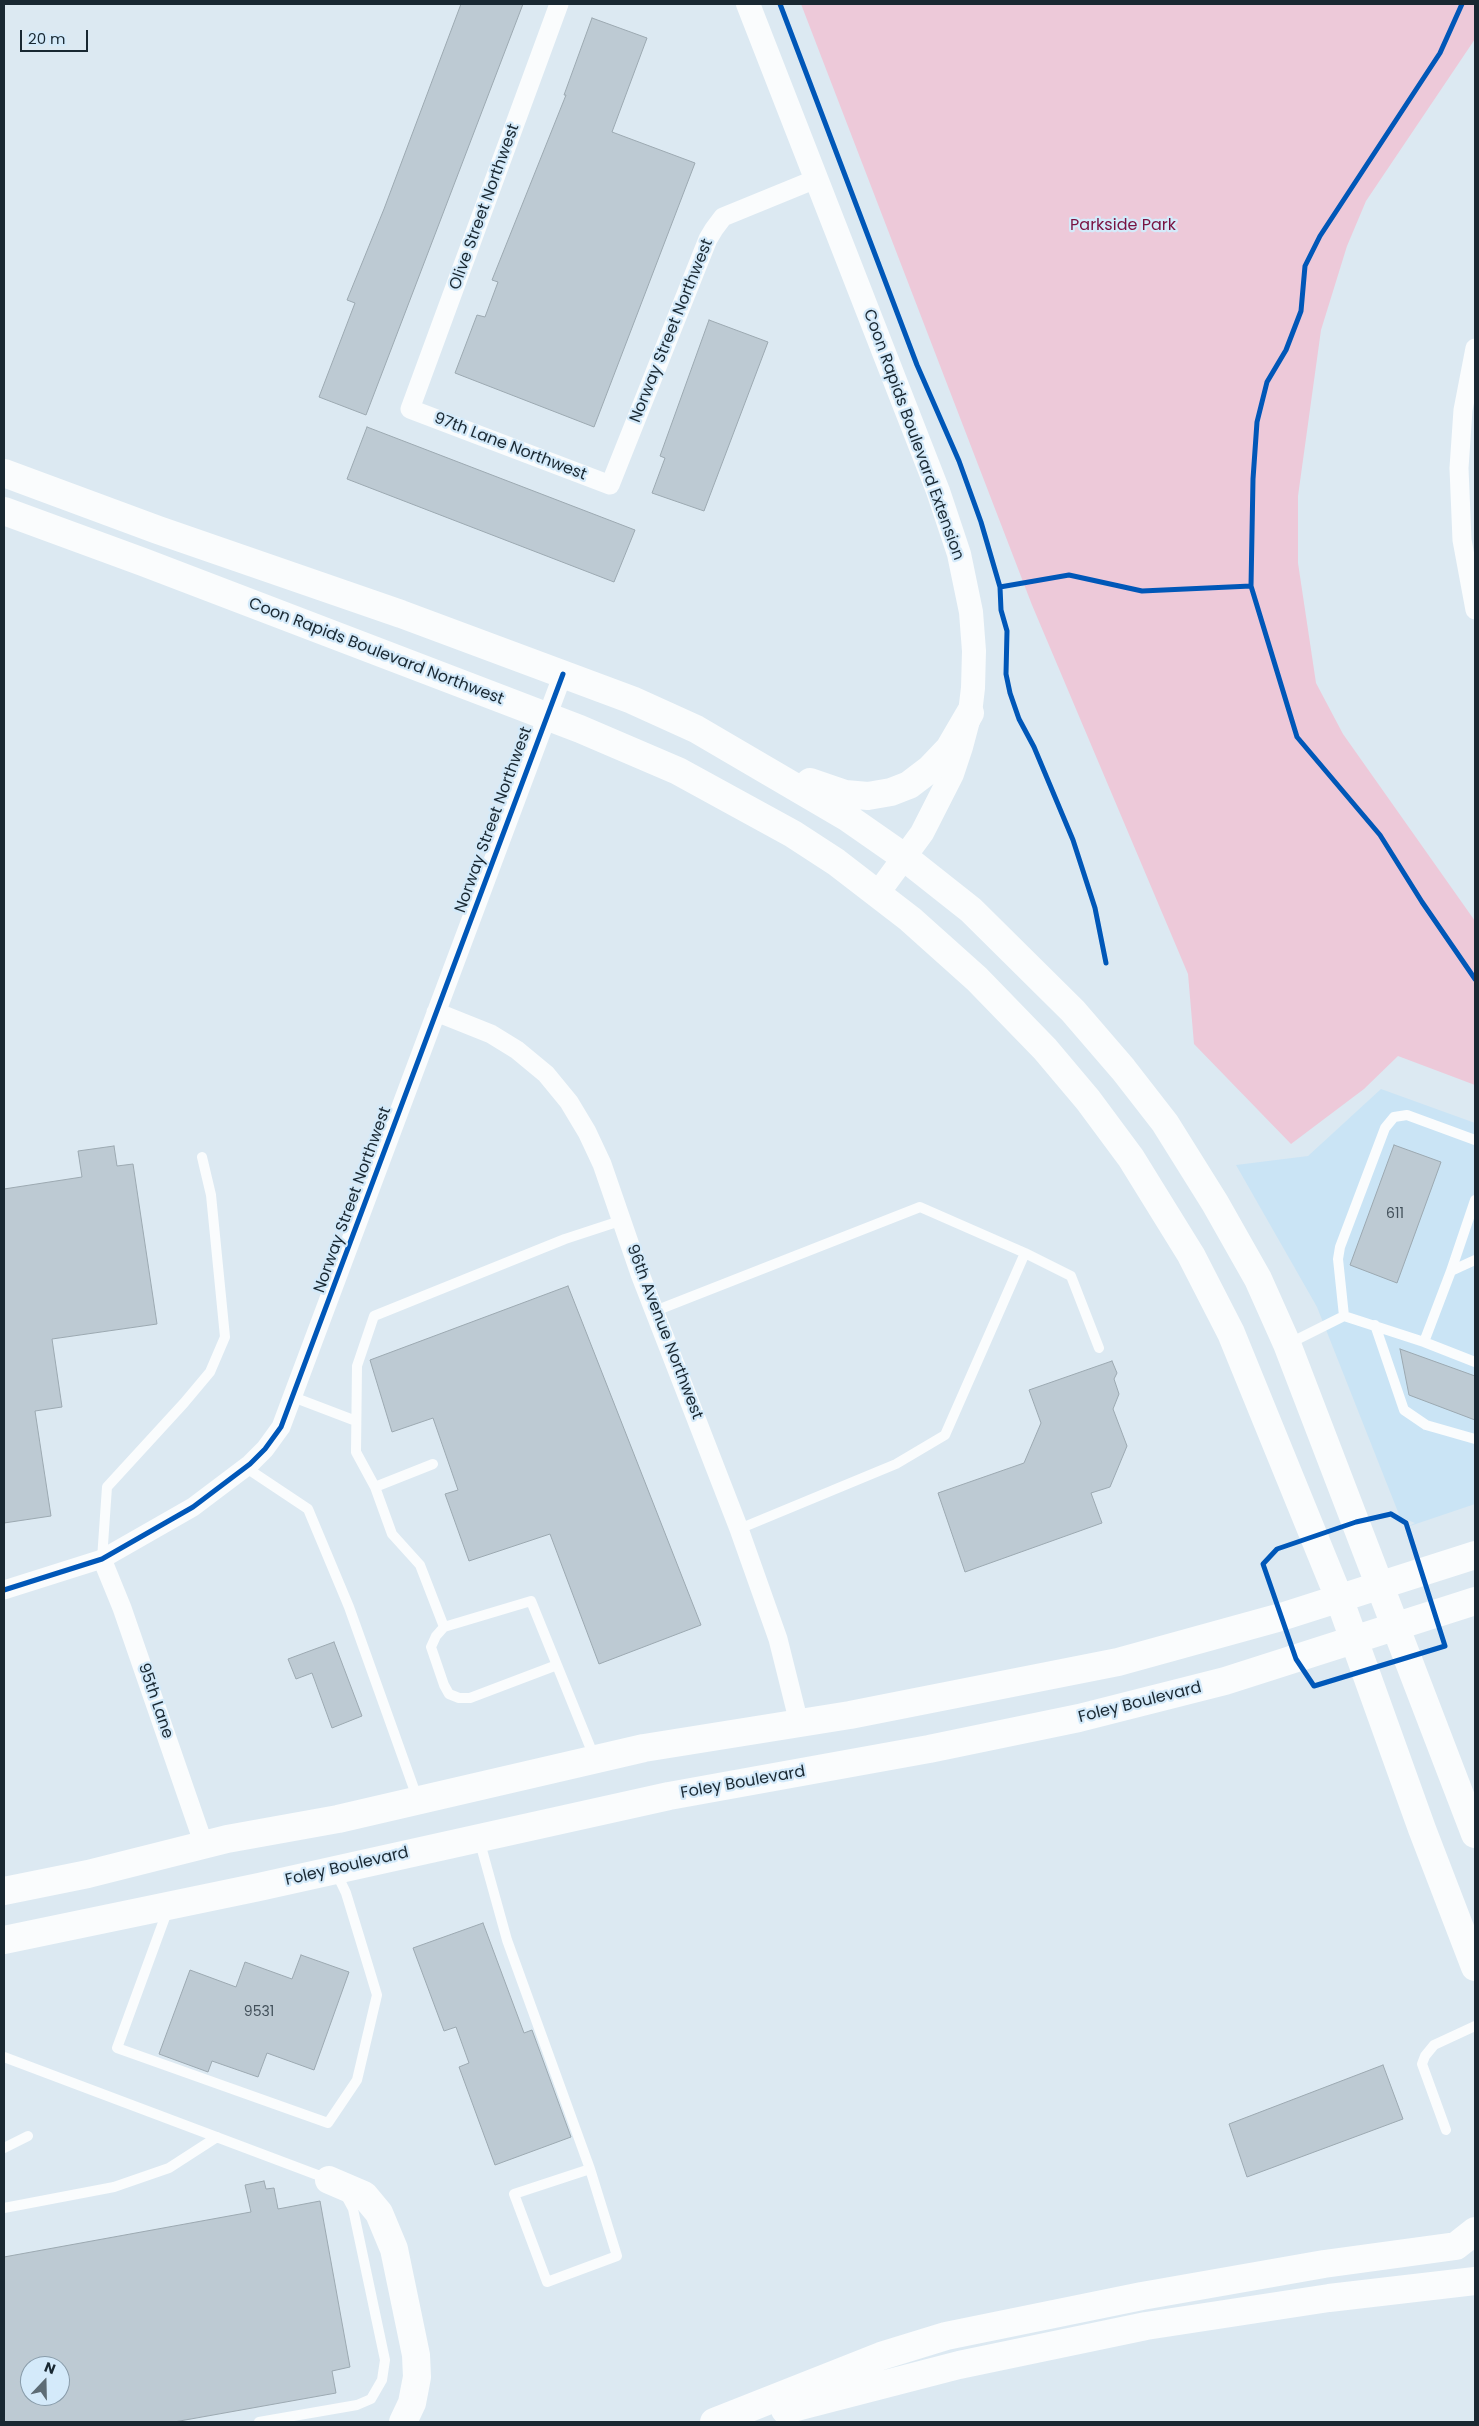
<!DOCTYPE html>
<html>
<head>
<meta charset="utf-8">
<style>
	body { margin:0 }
	#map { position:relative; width:1479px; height:2426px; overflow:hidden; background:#dce9f2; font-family:Poppins,sans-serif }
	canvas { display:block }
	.frame { position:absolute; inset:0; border:5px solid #192832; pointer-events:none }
	.north { position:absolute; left:20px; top:2356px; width:50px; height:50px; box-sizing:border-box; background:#d4eafa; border:1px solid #899caa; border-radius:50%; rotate:21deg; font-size:14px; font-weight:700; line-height:20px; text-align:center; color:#192832 }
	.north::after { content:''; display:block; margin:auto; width:18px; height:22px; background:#5d6c75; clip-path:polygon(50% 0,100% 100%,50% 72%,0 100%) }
	.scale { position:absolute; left:20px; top:30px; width:68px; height:22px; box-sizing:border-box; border:2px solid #192832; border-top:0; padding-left:6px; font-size:15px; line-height:18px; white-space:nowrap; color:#192832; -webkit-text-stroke:4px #d4eafa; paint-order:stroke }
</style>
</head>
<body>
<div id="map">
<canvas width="1479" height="2426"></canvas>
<div class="frame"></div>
<div class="north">N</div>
<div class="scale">20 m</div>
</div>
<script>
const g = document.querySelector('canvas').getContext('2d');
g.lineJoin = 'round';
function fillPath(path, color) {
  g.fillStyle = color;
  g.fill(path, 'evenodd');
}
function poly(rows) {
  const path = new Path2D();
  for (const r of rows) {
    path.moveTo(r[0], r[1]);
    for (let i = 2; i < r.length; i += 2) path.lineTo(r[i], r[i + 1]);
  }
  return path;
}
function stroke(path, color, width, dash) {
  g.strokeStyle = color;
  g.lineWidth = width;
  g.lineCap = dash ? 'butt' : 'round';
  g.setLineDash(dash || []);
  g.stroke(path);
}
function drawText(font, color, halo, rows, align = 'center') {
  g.font = font + ' Poppins,sans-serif';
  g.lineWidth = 4.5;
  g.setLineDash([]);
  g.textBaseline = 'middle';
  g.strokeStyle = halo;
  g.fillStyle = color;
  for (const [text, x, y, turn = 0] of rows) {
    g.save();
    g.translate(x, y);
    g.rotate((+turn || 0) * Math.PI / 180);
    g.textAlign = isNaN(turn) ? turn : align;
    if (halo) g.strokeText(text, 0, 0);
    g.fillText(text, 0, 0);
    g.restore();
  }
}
fillPath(poly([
	[1381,1089,1475,1123,1475,1504,1407,1527,1415,1523,1400,1517,1317,1307,1236,1165,1308,1156]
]), '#cae4f5');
fillPath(poly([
	[801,4,1475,4,1475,39,1366,201,1347,246,1321,330,1298,496,1298,563,1316,683,1343,734,1475,921,1475,1085,1398,1056,1364,1089,1291,1144,1194,1044,1188,974,1032,605]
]), '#edc9d9');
const building = poly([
	[461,4,523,4,366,415,319,397,355,303,347,300,384,209,461,4],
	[592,18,647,38,612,132,695,163,594,427,455,373,477,315,485,317,498,282,492,280,566,95,564,95,592,18],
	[709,320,768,342,704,511,652,493,665,458,660,456,709,320],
	[367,427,635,530,614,582,347,479,367,427],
	[1394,1145,1441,1162,1397,1283,1350,1265,1394,1145],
	[114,1146,117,1166,133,1164,157,1324,52,1339,62,1407,35,1411,51,1516,4,1523,4,1189,82,1177,78,1151,114,1146],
	[568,1286,701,1625,599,1664,550,1534,469,1561,445,1494,458,1490,433,1418,392,1432,370,1360,568,1286],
	[1400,1349,1475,1376,1475,1420,1409,1395,1400,1349],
	[1112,1361,1117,1373,1114,1379,1119,1394,1113,1409,1127,1446,1110,1487,1091,1493,1102,1523,965,1572,938,1493,1024,1463,1041,1423,1029,1390,1112,1361],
	[334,1642,362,1716,332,1728,312,1673,296,1679,288,1659,334,1642],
	[483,1923,524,2033,532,2030,571,2137,495,2165,459,2067,469,2063,456,2027,444,2031,413,1948,483,1923],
	[301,1955,349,1972,314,2070,267,2053,258,2077,212,2061,208,2072,159,2054,190,1970,236,1987,245,1962,292,1979,301,1955],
	[1383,2065,1403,2119,1247,2177,1229,2124,1383,2065],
	[264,2181,266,2189,274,2188,278,2209,320,2201,350,2367,332,2371,336,2393,174,2422,4,2422,4,2257,251,2212,245,2185,264,2181],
	[30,2366,60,2366,60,2396,30,2396,30,2366]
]);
fillPath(building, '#bdcad3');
stroke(building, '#9ca9b1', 1);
stroke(poly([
	[1025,1253,1071,1276,1099,1348],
	[1451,1271,1475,1200],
	[655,1311,920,1207,1025,1253,945,1435,896,1464,739,1529],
	[1344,1316,1338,1259,1340,1247,1385,1128,1394,1117,1407,1115,1475,1140],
	[1375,1325,1404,1410,1426,1425,1475,1439],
	[1424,1342,1475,1362],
	[1288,1344,1344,1316,1424,1342,1451,1271,1475,1260],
	[293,1397,356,1421],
	[245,1467,308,1509,349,1607,418,1800],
	[375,1487,433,1464],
	[102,1559,107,1487,184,1403,210,1372,225,1337,211,1195,202,1157],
	[444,1627,436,1636,431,1647,444,1685,449,1694,459,1698,470,1698,557,1665],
	[595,1759,531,1601,444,1627,420,1565,392,1534,375,1487,356,1452,357,1366,374,1316,565,1239,623,1220],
	[479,1839,507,1940,590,2169,514,2194,547,2282,617,2256,590,2169],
	[168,1909,117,2048,328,2123,357,2080,377,1995,346,1893,335,1870],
	[4,2057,328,2179],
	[1446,2130,1422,2064,1425,2056,1434,2045,1475,2026],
	[4,2148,28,2136],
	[4,2208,114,2187,169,2168,217,2137],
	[259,2422,357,2405,371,2399,382,2380,385,2360,353,2209,345,2194]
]), '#fafcfd', 10);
stroke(poly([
	[559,4,410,409,610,485,708,239,714,229,723,217,816,179],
	[1475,348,1463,410,1459,468,1462,540,1475,610],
	[436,1012,491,1034,517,1050,546,1074,569,1102,587,1132,602,1164,640,1274,739,1529,778,1639,799,1723],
	[102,1559,122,1608,204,1845],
	[4,1590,102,1559,193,1507,250,1464,265,1449,281,1427,563,674]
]), '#fafcfd', 19);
stroke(poly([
	[748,4,938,491,959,554,971,612,974,651,973,688,970,713,961,747,952,774,922,833,878,893]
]), '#fafcfd', 24);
stroke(poly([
	[4,473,158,530,401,614,632,700,696,729,848,818,904,857,971,910,1073,1011,1123,1069,1165,1123,1215,1203,1258,1279,1287,1344,1475,1834],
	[4,511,143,562,580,729,678,771,793,834,836,862,910,919,977,979,1045,1049,1088,1100,1131,1158,1191,1255,1231,1333,1339,1598,1422,1829,1475,1967],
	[810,782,845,794,868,796,891,792,909,785,930,769,949,749,970,713],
	[4,1891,88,1874,227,1839,338,1819,644,1748,850,1715,1118,1662,1281,1617,1475,1555],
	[4,1940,259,1887,669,1796,929,1749,1079,1718,1225,1681,1475,1601]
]), '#fafcfd', 28);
stroke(poly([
	[329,2180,364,2195,379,2213,394,2249,416,2355,417,2377,412,2403,403,2422],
	[785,2410,959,2365,1146,2326,1329,2298,1475,2281],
	[714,2422,881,2356,946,2336,1142,2296,1324,2264,1456,2246,1475,2231]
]), '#fafcfd', 28);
stroke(poly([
	[780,4,917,365,959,461,981,522,1000,587,1001,610,1007,631,1006,674,1010,693,1019,719,1034,747,1073,840,1095,908,1106,963],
	[1462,4,1440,53,1320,236,1305,266,1301,311,1286,350,1267,382,1257,422,1253,479,1251,586,1297,737,1380,835,1422,902,1475,979],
	[1000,587,1069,575,1142,591,1251,586],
	[1391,1514,1406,1523,1445,1646,1314,1686,1296,1659,1263,1564,1277,1549,1356,1522,1391,1514],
	[4,1590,102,1559,193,1507,250,1464,265,1449,281,1427,563,674]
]), '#0057b8', 5);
drawText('14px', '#42505a', null, [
	["611",1395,1214],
	["9531",259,2012]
]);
drawText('16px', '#192832', '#d4eafa', [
	["Olive Street Northwest",485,207,-70],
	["Norway Street Northwest",672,331,-68],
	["Coon Rapids Boulevard Extension",913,435,70],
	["97th Lane Northwest",510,447,21],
	["Coon Rapids Boulevard Northwest",376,652,21],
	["Norway Street Northwest",494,820,-70],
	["Norway Street Northwest",353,1200,-70],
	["96th Avenue Northwest",664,1332,69],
	["95th Lane",155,1701,71],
	["Foley Boulevard",1140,1703,-14],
	["Foley Boulevard",743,1783,-10],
	["Foley Boulevard",347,1867,-13]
]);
drawText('16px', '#791241', '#d4eafa', [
	["Parkside Park",1123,226]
]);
</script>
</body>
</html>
